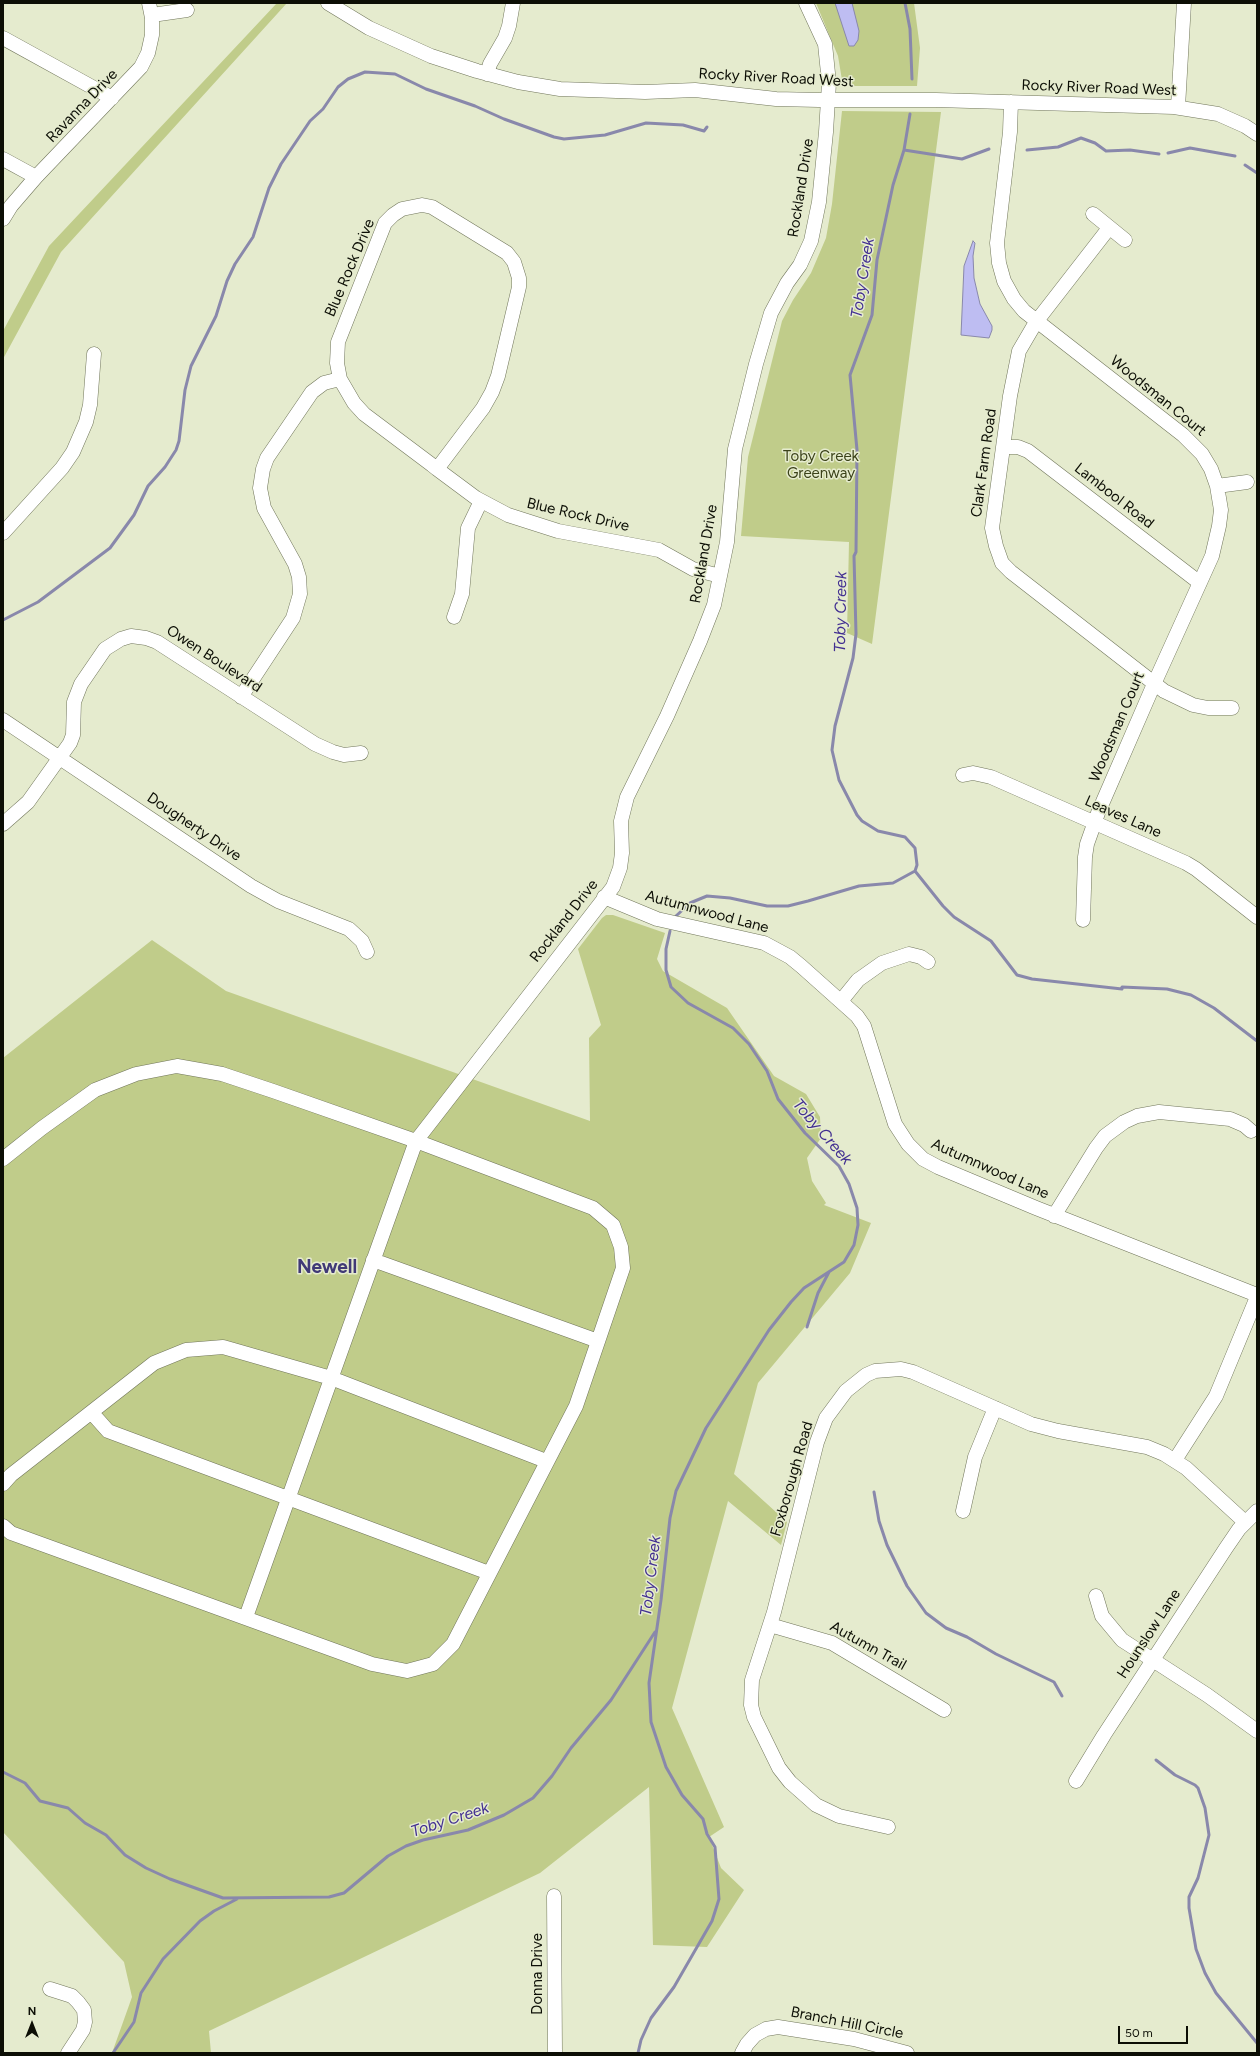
<!DOCTYPE html>
<html>
<head>
<meta charset="utf-8">
<style>
	body { margin:0 }
	#map { position:relative; width:1260px; height:2056px; overflow:hidden; background:#e5ebce; font-family:Figtree,sans-serif }
	canvas { display:block }
	.frame { position:absolute; inset:0; border:4px solid #0c0e05; pointer-events:none }
	.north { position:absolute; left:12px; top:2004px; width:40px; height:40px; -webkit-text-stroke:3px #e5ebce; paint-order:stroke; rotate:0deg; font-size:11px; font-weight:700; line-height:16px; text-align:center; color:#0c0e05 }
	.north::after { content:''; display:block; margin:auto; width:14px; height:18px; background:#0c0e05; clip-path:polygon(50% 0,100% 100%,50% 72%,0 100%) }
	.scale { position:absolute; left:1118px; top:2026px; width:70px; height:18px; box-sizing:border-box; border:2px solid #0c0e05; border-top:0; padding-left:5px; font-size:12px; line-height:14px; white-space:nowrap; color:#0c0e05; -webkit-text-stroke:3px #e5ebce; paint-order:stroke }
</style>
</head>
<body>
<div id="map">
<canvas width="1260" height="2056"></canvas>
<div class="frame"></div>
<div class="north">N</div>
<div class="scale">50 m</div>
</div>
<script>
const g = document.querySelector('canvas').getContext('2d');
g.lineJoin = 'round';
function fillPath(path, color) {
  g.fillStyle = color;
  g.fill(path, 'evenodd');
}
function poly(rows) {
  const path = new Path2D();
  for (const r of rows) {
    path.moveTo(r[0], r[1]);
    for (let i = 2; i < r.length; i += 2) path.lineTo(r[i], r[i + 1]);
  }
  return path;
}
function stroke(path, color, width, dash) {
  g.strokeStyle = color;
  g.lineWidth = width;
  g.lineCap = dash ? 'butt' : 'round';
  g.setLineDash(dash || []);
  g.stroke(path);
}
function drawText(font, color, halo, rows, align = 'center') {
  g.font = font + ' Figtree,sans-serif';
  g.lineWidth = 3;
  g.setLineDash([]);
  g.textBaseline = 'middle';
  g.strokeStyle = halo;
  g.fillStyle = color;
  for (const [text, x, y, turn = 0] of rows) {
    g.save();
    g.translate(x, y);
    g.rotate((+turn || 0) * Math.PI / 180);
    g.textAlign = isNaN(turn) ? turn : align;
    if (halo) g.strokeText(text, 0, 0);
    g.fillText(text, 0, 0);
    g.restore();
  }
}
fillPath(poly([
	[277,3,287,3,61,252,3,359,3,331,49,246],
	[816,3,914,3,920,48,917,86,850,86,842,80,838,56],
	[842,111,941,112,872,644,847,633,849,542,741,536,748,457,782,321,793,300,811,273,826,238,832,204],
	[606,915,613,915,665,933,657,959,663,971,727,1008,774,1076,806,1094,820,1117,821,1138,807,1158,812,1181,826,1203,824,1205,871,1223,850,1273,758,1383,734,1474,787,1522,781,1545,728,1501,672,1708,724,1827,709,1837,721,1868,744,1890,707,1947,653,1945,649,1787,540,1873,209,2031,211,2053,112,2053,132,1997,124,1962,3,1832,3,1058,152,940,226,991,590,1121,589,1038,601,1025,578,949,602,918]
]), '#c0cc8a');
const water = poly([
	[835,3,852,3,859,31,858,40,854,46,849,46,835,3],
	[973,241,975,243,973,256,974,278,980,304,992,326,992,330,989,338,961,335,964,266,973,241]
]);
fillPath(water, '#bebdf2');
stroke(water, '#8988ab', 1);
stroke(poly([
	[905,3,910,29,912,79],
	[904,150,962,159,989,149],
	[1027,150,1058,147,1081,138,1095,143,1106,151,1130,150,1159,154],
	[1168,153,1190,148,1235,156],
	[1245,165,1257,173],
	[3,620,38,602,110,548,134,515,148,486,165,467,176,450,179,441,185,390,191,366,216,316,227,281,235,264,253,237,269,188,281,164,310,121,323,109,338,87,348,79,365,72,395,74,426,89,475,106,504,119,554,137,564,139,605,135,646,123,683,125,704,131,707,127],
	[915,871,943,906,954,917,991,941,1017,975,1032,979,1122,989,1122,987,1167,989,1191,995,1214,1008,1257,1041],
	[676,916,690,903,707,896,730,898,767,906,788,906,808,901,859,886,893,883,915,871,917,865,915,848,905,837,878,831,862,821,857,815,839,780,832,750,835,726,853,658,856,634,854,556,856,552,857,450,850,375,872,315,877,260,893,185,904,150,910,114],
	[807,1327,818,1293,829,1272],
	[874,1492,879,1521,887,1545,907,1586,926,1613,946,1628,967,1637,996,1654,1054,1682,1062,1696],
	[1156,1760,1175,1775,1195,1785,1198,1788,1205,1808,1209,1835,1198,1878,1189,1897,1189,1908,1196,1949,1205,1973,1216,1993,1257,2043],
	[3,1772,25,1783,40,1801,68,1808,85,1823,106,1835,125,1855,146,1868,170,1879,223,1898,329,1897,344,1893,388,1856,406,1846,423,1840,468,1830,504,1815,533,1798,552,1776,571,1748,611,1700,655,1632],
	[113,2053,134,2022,141,1993,163,1959,200,1921,214,1911,237,1899],
	[638,2053,641,2040,651,2018,674,1987,712,1921,719,1899,715,1847,707,1834,703,1819,682,1795,666,1767,651,1722,649,1683,661,1600,670,1518,676,1491,706,1428,769,1330,791,1302,804,1288,844,1262,854,1245,858,1225,857,1208,849,1184,839,1166,805,1133,778,1099,767,1071,749,1044,733,1028,688,1003,671,987,666,970,666,949,670,931]
]), '#8988ab', 3);
const minor = poly([
	[328,3,369,28,431,56,477,71,518,82,560,89,645,92,695,90,776,99,819,100,936,100,1174,107,1218,114,1245,126,1257,134],
	[152,15,187,10],
	[3,38,112,98],
	[487,74,490,64,505,38,509,26,513,3],
	[1011,102,1010,132,997,243,999,263,1004,281,1014,299,1024,311,1183,435,1202,454,1211,469,1217,486,1221,510,1219,526,1212,556,1154,684,1098,813,1087,844,1085,857,1083,920],
	[1178,107,1184,3],
	[3,159,36,177],
	[1093,214,1125,240],
	[3,219,11,206,36,177,141,67,148,53,152,35,152,18,149,3],
	[1109,228,1036,322,1019,351,1010,396,992,528,996,546,1002,563,1011,572,1164,691,1193,705,1208,708,1232,708],
	[1003,447,1018,447,1028,451,1200,583],
	[437,469,483,408,492,392,498,376,519,287,519,278,514,262,507,253,432,207,422,205,402,209,393,215,385,223,338,342,337,363,340,379,354,403,364,414,432,465,437,469,476,498,508,515,558,531,659,550,693,569,720,576],
	[1217,486,1247,482],
	[3,533,62,468,73,452,86,422,90,405,94,354],
	[454,617,462,594,468,528,481,501],
	[241,697,293,618,300,594,299,577,295,564,264,508,260,488,263,469,267,458,312,392,324,383,340,379],
	[3,720,251,886,278,901,349,929,362,941,367,952],
	[963,775,973,773,991,777,1186,863,1196,869,1257,917],
	[3,824,28,802,70,743,73,735,74,702,81,684,105,649,121,639,131,636,146,638,157,642,315,744,333,752,344,755,361,753],
	[604,897,657,919,764,943,790,957,801,966,857,1016,864,1026,895,1124,908,1144,923,1159,938,1167,1036,1208,1257,1295],
	[841,1001,858,980,882,963,909,954,921,957,928,962],
	[3,1159,42,1128,95,1090,136,1074,177,1066,222,1074,273,1091,416,1141,593,1208,613,1225,621,1247,623,1268,576,1406,453,1644,433,1664,407,1671,372,1664,11,1533,3,1526],
	[1054,1216,1096,1148,1105,1136,1124,1122,1137,1116,1159,1112,1230,1119,1244,1125,1251,1131],
	[373,1260,598,1341],
	[92,1413,108,1431,489,1573],
	[1175,1460,1216,1396,1257,1297],
	[3,1484,11,1475,154,1363,186,1350,223,1347,331,1378,546,1461],
	[963,1511,975,1457,995,1408],
	[1096,1596,1102,1616,1122,1640,1207,1695,1257,1731],
	[246,1617,416,1141,613,887,620,868,622,853,621,821,627,797,667,716,700,641,714,605,727,542,735,449,756,364,771,313,787,283,800,265,811,241,819,202,826,132,829,83,825,44,806,3],
	[770,1625,832,1643,944,1710],
	[1076,1781,1104,1735,1226,1548,1239,1529,1257,1511],
	[888,1827,839,1816,816,1805,790,1782,779,1768,754,1717,751,1705,752,1680,774,1612,817,1442,826,1418,846,1391,866,1375,875,1371,901,1369,913,1372,1031,1424,1058,1431,1147,1447,1164,1454,1186,1468,1245,1522],
	[554,1896,555,2053],
	[50,1989,72,1996,78,2002,84,2010,85,2022,83,2030,68,2053],
	[742,2053,747,2044,755,2035,766,2029,778,2027,854,2039,907,2053]
]);
stroke(minor, '#71765b', 15);
stroke(minor, '#fff', 14);
drawText('15px', '#0c0e05', '#e5ebce', [
	["Rocky River Road West",776,78,3],
	["Rocky River Road West",1099,88,2],
	["Ravanna Drive",82,106,-46],
	["Rockland Drive",801,188,-81],
	["Blue Rock Drive",350,268,-67],
	["Woodsman Court",1158,396,39],
	["Clark Farm Road",984,463,-82],
	["Lambool Road",1114,496,38],
	["Blue Rock Drive",578,515,13],
	["Rockland Drive",704,554,-80],
	["Owen Boulevard",214,659,33],
	["Woodsman Court",1117,727,-67],
	["Leaves Lane",1123,817,24],
	["Dougherty Drive",194,827,34],
	["Autumnwood Lane",707,912,15],
	["Rockland Drive",564,921,-52],
	["Autumnwood Lane",990,1169,24],
	["Foxborough Road",792,1479,-74],
	["Hounslow Lane",1149,1634,-57],
	["Autumn Trail",868,1646,29],
	["Donna Drive",538,1974,-90],
	["Branch Hill Circle",847,2023,11]
]);
drawText('15px', '#3b4219', '#e5ebce', [
	["Toby Creek",821,457],
	["Greenway",821,474]
]);
drawText('italic 16px', '#422f91', '#e5ebce', [
	["Toby Creek",863,278,-81],
	["Toby Creek",841,612,-89],
	["Toby Creek",822,1132,49],
	["Toby Creek",651,1576,-83],
	["Toby Creek",450,1820,-18]
]);
drawText('bold 19px', '#403976', '#e5ebce', [
	["Newell",327,1267]
]);
</script>
</body>
</html>
